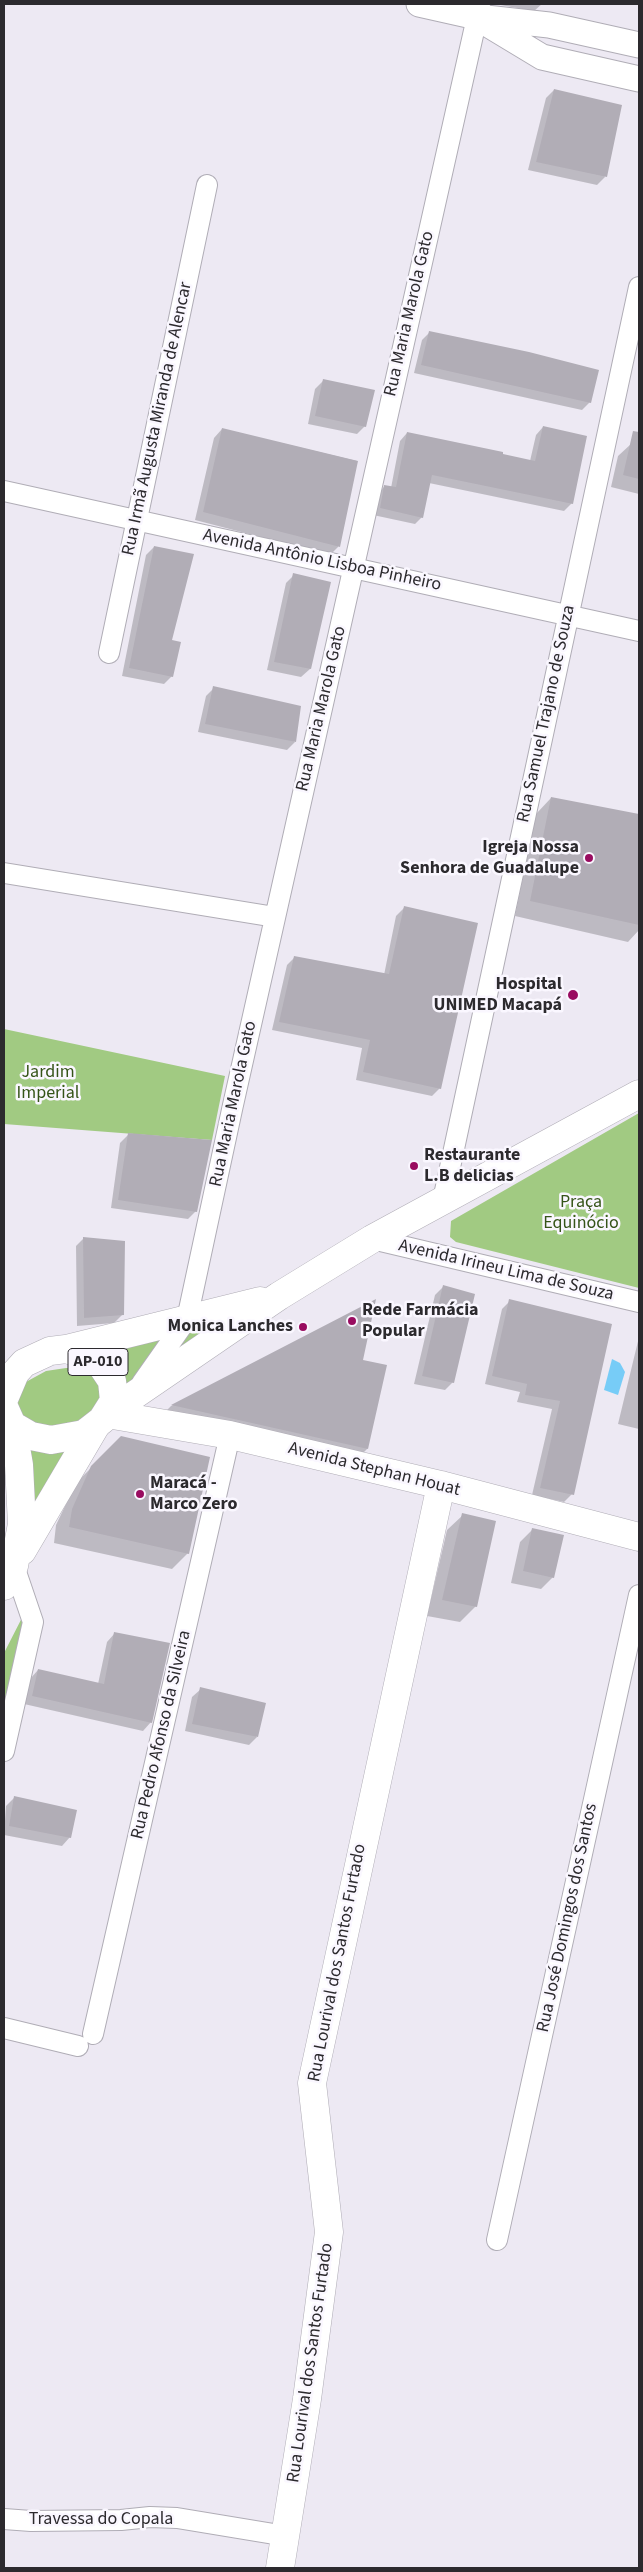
<!DOCTYPE html>
<html>
<head>
<meta charset="utf-8">
<style>
	body { margin:0 }
	#map { position:relative; width:643px; height:2572px; overflow:hidden; background:#ede9f3; font-family:"Source Sans 3",sans-serif }
	canvas { display:block }
	.frame { position:absolute; inset:0; border:5px solid #2c2a2e; pointer-events:none }
</style>
</head>
<body>
<div id="map">
<canvas width="643" height="2572"></canvas>
<div class="frame"></div>
</div>
<script>
const g = document.querySelector('canvas').getContext('2d');
g.lineJoin = 'round';
function fillPath(path, color) {
  g.fillStyle = color;
  g.fill(path, 'evenodd');
}
function poly(rows) {
  const path = new Path2D();
  for (const r of rows) {
    path.moveTo(r[0], r[1]);
    for (let i = 2; i < r.length; i += 2) path.lineTo(r[i], r[i + 1]);
  }
  return path;
}
function stroke(path, color, width, dash) {
  g.strokeStyle = color;
  g.lineWidth = width;
  g.lineCap = dash ? 'butt' : 'round';
  g.setLineDash(dash || []);
  g.stroke(path);
}
function drawText(font, color, halo, rows, align = 'center') {
  g.font = font + ' "Source Sans 3",sans-serif';
  g.lineWidth = 5;
  g.setLineDash([]);
  g.textBaseline = 'middle';
  g.strokeStyle = halo;
  g.fillStyle = color;
  for (const [text, x, y, turn = 0] of rows) {
    g.save();
    g.translate(x, y);
    g.rotate((+turn || 0) * Math.PI / 180);
    g.textAlign = isNaN(turn) ? turn : align;
    if (halo) g.strokeText(text, 0, 0);
    g.fillText(text, 0, 0);
    g.restore();
  }
}
fillPath(poly([
	[4,1029,225,1076,212,1140,4,1124],
	[639,1113,639,1288,456,1242,450,1237,451,1221],
	[241,1311,167,1363,193,1326],
	[174,1331,129,1389,106,1357,110,1345],
	[66,1368,79,1368,98,1378,101,1388,98,1403,85,1417,73,1423,46,1427,26,1421,15,1402,24,1383,46,1371],
	[25,1445,75,1447,36,1516],
	[26,1610,4,1705,4,1653]
]), '#a1ca82');
fillPath(poly([
	[612,1359,620,1363,625,1372,618,1395,604,1390]
]), '#77ccf7');
fillPath(poly([
	[495,4,542,4,534,11],
	[554,90,605,177,597,185,528,170,546,98],
	[430,332,590,402,582,410,414,373,422,340],
	[323,381,365,426,357,434,308,424,315,389],
	[543,427,572,503,564,511,429,483,422,517,415,524,373,515,377,494,385,486,391,488,400,441,407,433,530,461,536,435],
	[222,429,357,461,338,547,330,555,195,520,214,438],
	[631,444,639,446,639,494,611,487,618,456],
	[154,547,171,641,172,676,164,684,122,676,146,555],
	[294,575,330,583,310,669,301,677,267,670,286,583],
	[214,688,295,742,287,750,198,732,206,696],
	[551,798,639,816,639,930,628,942,515,916,536,814],
	[404,908,440,1088,432,1096,356,1080,362,1048,272,1030,287,965,295,957,384,975,396,916],
	[128,1135,196,1211,188,1219,111,1208,120,1143],
	[84,1238,123,1314,114,1323,77,1326,76,1246],
	[443,1287,453,1382,445,1390,414,1384,435,1295],
	[374,1301,361,1361,367,1449,355,1461,160,1417,171,1406],
	[510,1301,610,1325,572,1494,564,1502,532,1495,552,1409,517,1402,520,1392,485,1384,502,1309],
	[639,1337,639,1429,618,1424],
	[121,1438,188,1553,172,1569,54,1543,56,1525,76,1483],
	[463,1515,476,1606,460,1622,427,1616,447,1530],
	[532,1530,553,1577,541,1589,511,1583,520,1542],
	[115,1633,151,1722,143,1731,24,1704,30,1679,38,1670,98,1684,107,1642],
	[201,1689,257,1737,249,1745,185,1731,192,1697],
	[14,1798,70,1837,62,1846,4,1835,6,1806]
]), '#0003');
fillPath(poly([
	[554,89,622,105,607,177,536,162],
	[429,331,529,352,599,370,591,403,421,365],
	[323,379,375,390,366,427,315,416],
	[543,426,587,436,573,504,432,475,423,518,380,508,384,485,396,487,407,432,503,452,503,454,535,461],
	[222,428,358,461,340,547,203,512],
	[633,431,639,432,639,479,623,475],
	[154,546,194,554,172,640,181,642,173,677,129,668],
	[293,573,331,582,311,669,274,662],
	[213,686,301,706,296,742,205,724],
	[551,797,639,814,639,925,530,901],
	[404,906,478,923,441,1089,363,1072,370,1040,279,1022,294,956,389,974],
	[128,1133,212,1140,197,1212,118,1200],
	[83,1237,125,1241,124,1315,84,1318],
	[443,1285,475,1294,454,1383,422,1376],
	[376,1299,363,1360,387,1365,368,1449,171,1405],
	[509,1299,612,1324,574,1495,540,1488,560,1401,525,1395,527,1384,492,1376],
	[121,1436,210,1457,189,1554,69,1527,72,1509,91,1466],
	[462,1513,496,1521,477,1607,442,1600],
	[532,1528,564,1535,554,1578,523,1571],
	[114,1632,170,1643,152,1723,32,1696,38,1669,104,1684],
	[200,1687,266,1703,258,1737,192,1724],
	[14,1796,77,1810,71,1838,9,1826]
]), '#b1adb6');
const minor = poly([
	[4,491,639,631],
	[109,653,207,185],
	[4,873,275,917],
	[443,1200,639,287],
	[372,1239,639,1302],
	[142,1383,187,1319,233,1105,480,4],
	[4,1751,33,1622,14,1566],
	[4,2028,78,2046],
	[93,2034,230,1435],
	[497,2240,639,1595],
	[4,2519,31,2521,121,2520,150,2517,177,2518,286,2536]
]);
const tertiary = poly([
	[419,4,477,17,549,25,639,45],
	[484,22,542,57,639,79]
]);
const secondary = poly([
	[107,1414,230,1435,441,1485,639,1537],
	[22,1551,95,1427],
	[4,1586,14,1566,22,1524,19,1465,12,1425],
	[280,2568,307,2399,329,2232,312,2083,441,1485]
]);
const primary = poly([
	[66,1349,260,1301],
	[4,1399,15,1373,24,1363,50,1351,66,1349,89,1356,100,1363,112,1381,114,1401,102,1420,84,1434,51,1440,31,1436,12,1425,4,1407],
	[112,1406,130,1398,279,1296,372,1239,639,1094]
]);
stroke(minor, '#b0adb6', 22);
stroke(tertiary, '#b0adb6', 27);
stroke(secondary, '#b0adb6', 29);
stroke(primary, '#b0adb6', 29);
stroke(minor, '#fff', 20);
stroke(tertiary, '#fff', 25);
stroke(secondary, '#fff', 28);
stroke(primary, '#fff', 28);
for (const [x, y, r, color] of [
	[589,858,5,"#990c60"],
	[573,995,6,"#990c60"],
	[414,1166,5,"#990c60"],
	[352,1321,5,"#990c60"],
	[303,1327,5,"#990c60"],
	[140,1494,5,"#990c60"]
]) {
  const dot = new Path2D();
  dot.arc(x, y, r, 0, 2 * Math.PI);
  g.fillStyle = color;
  g.fill(dot);
  stroke(dot, '#faf7ff', 2);
}
for (const [x, y, w] of [
	[98,1362,60]
]) {
  const box = new Path2D();
  box.roundRect(x - w / 2, y - 13.5, w, 27, 4);
  g.fillStyle = '#faf7ff';
  g.fill(box);
  stroke(box, '#2c2a2e', 1);
}
drawText('bold 16px', '#2c2a2e', null, [
	["AP-010",98,1362]
]);
drawText('18px', '#2c2a2e', '#faf7ff', [
	["Rua Maria Marola Gato",410,314,-77],
	["Rua Irmã Augusta Miranda de Alencar",158,419,-78],
	["Avenida Antônio Lisboa Pinheiro",322,561,12],
	["Rua Maria Marola Gato",322,709,-77],
	["Rua Samuel Trajano de Souza",547,714,-78],
	["Rua Maria Marola Gato",234,1104,-78],
	["Avenida Irineu Lima de Souza",506,1271,13],
	["Avenida Stephan Houat",374,1470,14],
	["Rua Pedro Afonso da Silveira",162,1735,-77],
	["Rua José Domingos dos Santos",568,1918,-78],
	["Rua Lourival dos Santos Furtado",338,1963,-79],
	["Rua Lourival dos Santos Furtado",311,2363,-82],
	["Travessa do Copala",101,2520]
]);
drawText('bold 18px', '#2c2a2e', '#faf7ff', [
	["Igreja Nossa",579,848],
	["Senhora de Guadalupe",579,869],
	["Hospital",562,985],
	["UNIMED Macapá",562,1006],
	["Restaurante",424,1156,"left"],
	["L.B delicias",424,1177,"left"],
	["Rede Farmácia",362,1311,"left"],
	["Popular",362,1332,"left"],
	["Monica Lanches",293,1327],
	["Maracá -",150,1484,"left"],
	["Marco Zero",150,1505,"left"]
], 'right');
drawText('18px', '#355418', '#faf7ff', [
	["Jardim",48,1073],
	["Imperial",48,1094],
	["Praça",581,1203],
	["Equinócio",581,1224]
]);
</script>
</body>
</html>
